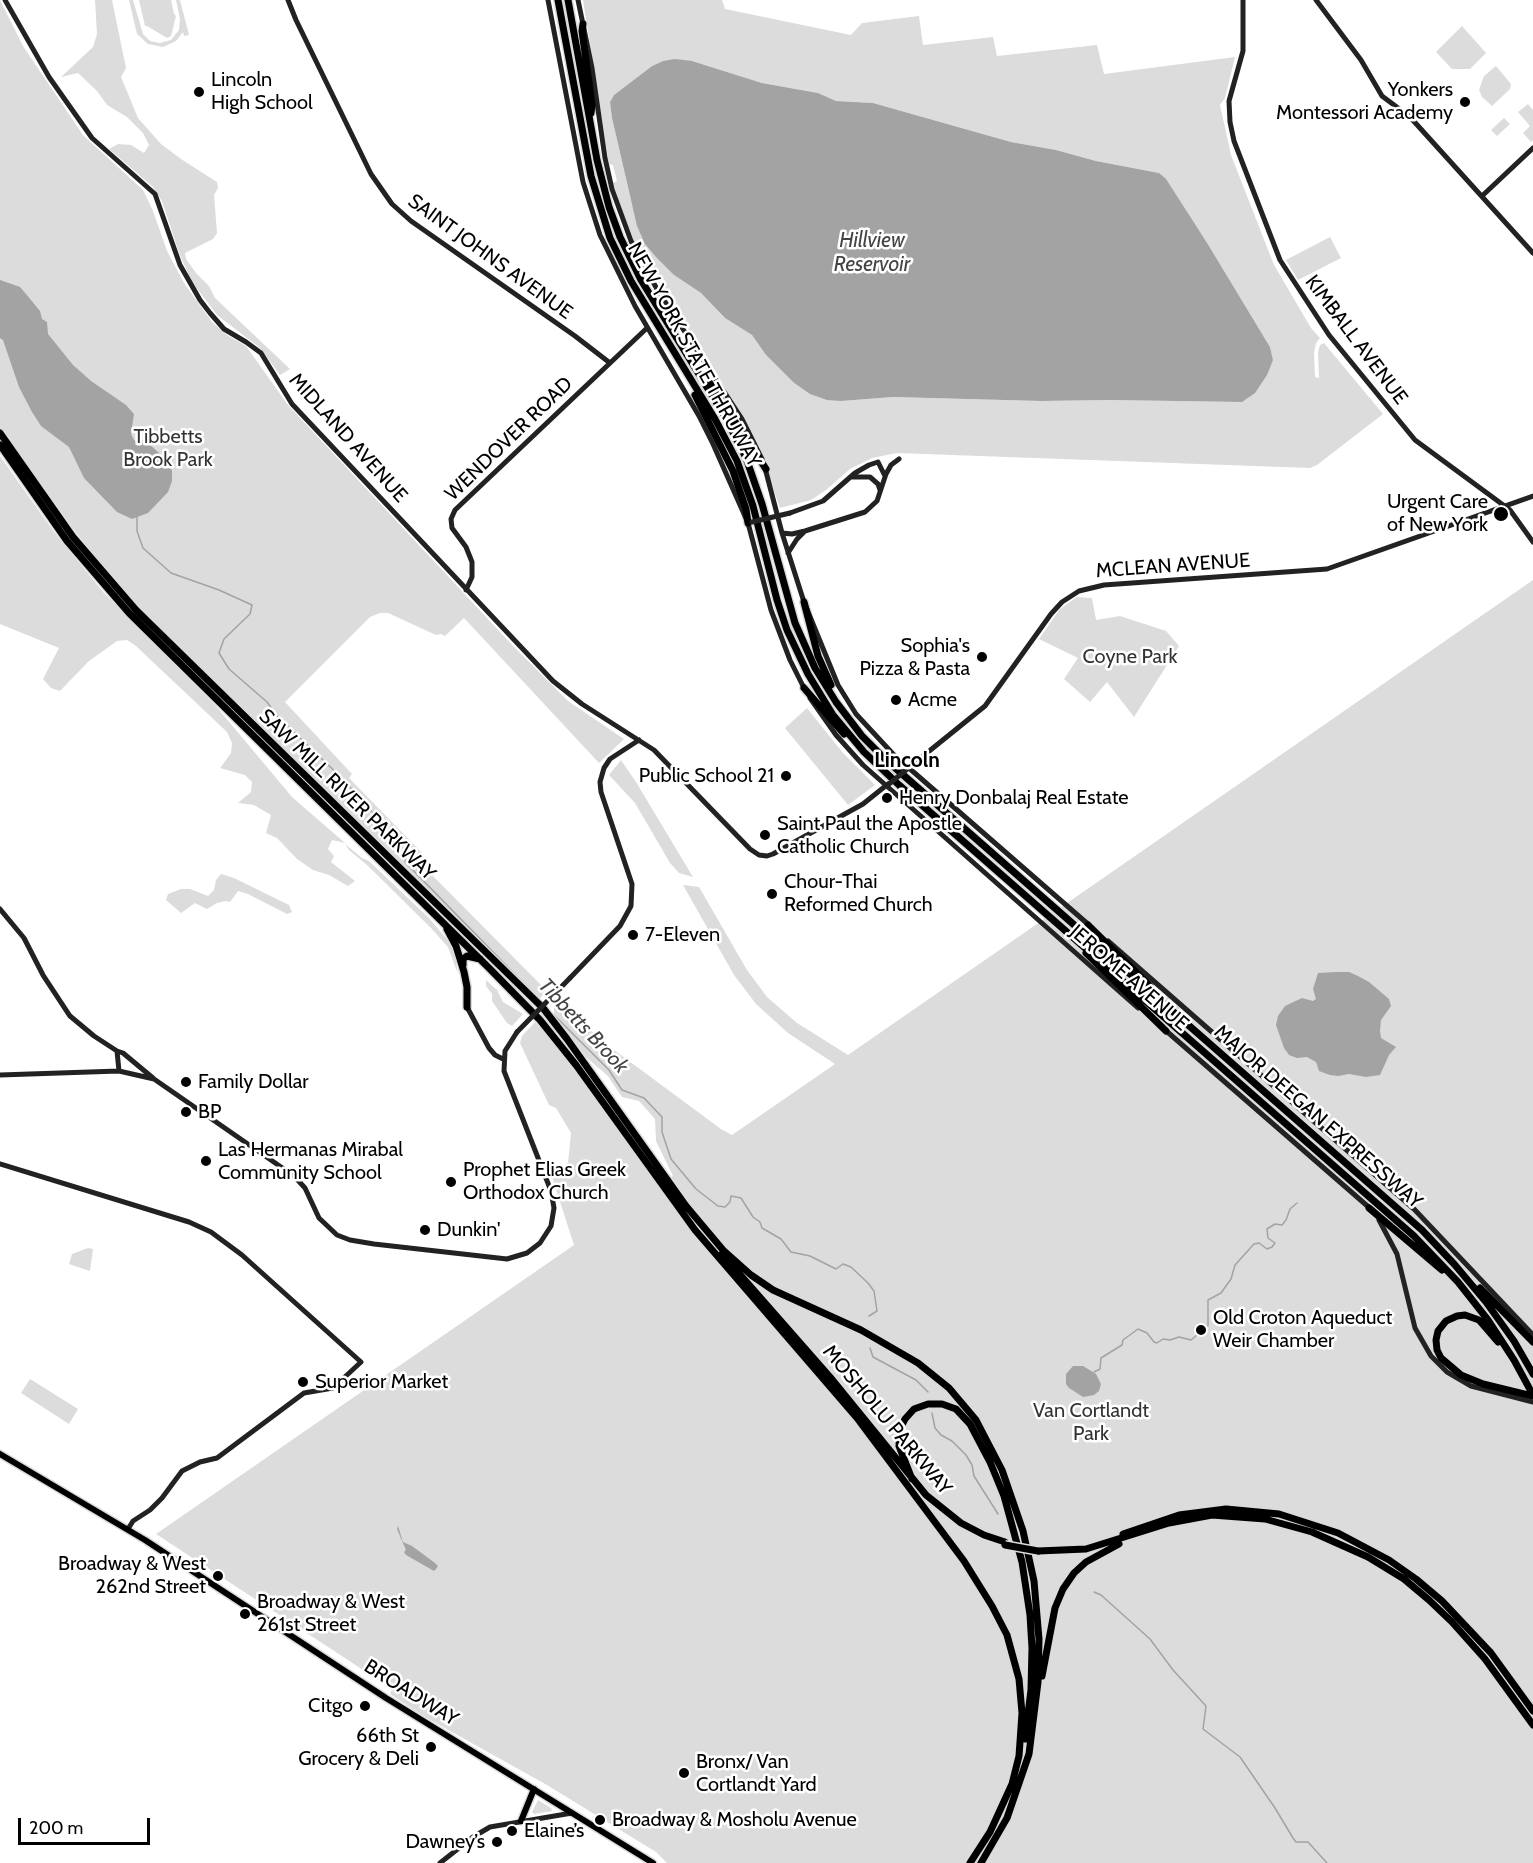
<!DOCTYPE html>
<html>
<head>
<meta charset="utf-8">
<style>
	body { margin:0 }
	#map { position:relative; width:1533px; height:1863px; overflow:hidden; background:#fff; font-family:Cabin,sans-serif }
	canvas { display:block }
	.scale { position:absolute; left:18px; top:1818px; width:132px; height:27px; box-sizing:border-box; border:3px solid #000; border-top:0; padding-left:8px; font-size:18px; line-height:21px; white-space:nowrap; color:#000; -webkit-text-stroke:4px #fff; paint-order:stroke }
</style>
</head>
<body>
<div id="map">
<canvas width="1533" height="1863"></canvas>
<div class="scale">200 m</div>
</div>
<script>
const g = document.querySelector('canvas').getContext('2d');
g.lineJoin = 'round';
function fillPath(path, color) {
  g.fillStyle = color;
  g.fill(path, 'evenodd');
}
function poly(rows) {
  const path = new Path2D();
  for (const r of rows) {
    path.moveTo(r[0], r[1]);
    for (let i = 2; i < r.length; i += 2) path.lineTo(r[i], r[i + 1]);
  }
  return path;
}
function stroke(path, color, width, dash) {
  g.strokeStyle = color;
  g.lineWidth = width;
  g.lineCap = dash ? 'butt' : 'round';
  g.setLineDash(dash || []);
  g.stroke(path);
}
function drawText(font, color, halo, rows, align = 'center') {
  g.font = font + ' Cabin,sans-serif';
  g.lineWidth = 5;
  g.setLineDash([]);
  g.textBaseline = 'middle';
  g.strokeStyle = halo;
  g.fillStyle = color;
  for (const [text, x, y, turn = 0] of rows) {
    g.save();
    g.translate(x, y);
    g.rotate((+turn || 0) * Math.PI / 180);
    g.textAlign = isNaN(turn) ? turn : align;
    if (halo) g.strokeText(text, 0, 0);
    g.fillText(text, 0, 0);
    g.restore();
  }
}
fillPath(poly([
	[0,0,23,46,83,135,143,190,153,211,167,251,184,283,212,322,227,335,246,346,288,405,515,648,568,701,624,739,599,763,464,618,445,636,441,634,436,635,388,613,380,613,370,617,285,702,352,774,349,778,425,856,420,863,547,991,539,999,126,595,75,531,0,427],
	[95,0,112,0,126,68,121,77,138,118,161,144,181,159,217,182,218,188,214,195,217,233,213,239,185,253,186,259,196,273,209,286,215,298,290,369,280,375,260,348,217,315,192,282,179,253,162,201,153,187,109,149,118,144,131,145,144,153,149,145,143,133,127,117,107,105,97,91,78,73,61,77,93,47,97,34],
	[129,0,133,0,143,34,150,41,160,43,171,40,179,30,180,19,176,0,180,0,189,35,184,36,183,32,176,41,163,47,148,44,137,34],
	[139,0,171,0,174,14,176,16,171,36,167,38,147,26,145,26],
	[583,0,722,0,725,9,851,35,862,23,919,16,923,45,993,37,997,56,1097,45,1104,74,1235,57,1225,98,1220,105,1231,155,1274,265,1311,328,1320,338,1316,343,1314,353,1315,377,1319,378,1318,352,1320,345,1324,343,1383,414,1317,465,1310,468,897,453,872,458,850,469,826,490,811,500,780,508,759,448,716,372,633,242,613,183,617,181,613,165,609,164],
	[663,61,692,61,762,83,818,93,836,101,873,103,1011,142,1056,150,1096,161,1159,173,1209,246,1270,347,1273,360,1242,402,1109,400,1041,401,893,397,841,401,793,382,766,355,752,335,725,318,701,293,674,275,632,205,612,118,610,102,614,95,652,66],
	[1462,26,1486,53,1470,69,1452,69,1436,52],
	[1496,66,1511,84,1510,89,1492,106,1482,97,1479,90,1484,76],
	[1528,104,1533,110,1533,140,1531,142,1523,133,1530,126,1518,112],
	[1504,118,1510,124,1497,136,1491,130],
	[1330,237,1341,258,1298,280,1286,260],
	[0,456,54,532,103,592,215,705,292,797,345,843,332,840,328,849,334,856,331,862,355,881,348,886,329,875,313,870,297,859,277,838,266,833,271,815,254,805,238,803,251,792,252,782,245,775,220,768,231,753,232,743,227,732,136,646,127,640,117,641,89,661,60,691,51,688,43,679,59,648,0,624],
	[1533,580,1533,1863,667,1863,656,1852,547,1785,425,1717,390,1694,392,1689,156,1534,574,1245,552,1177,568,1163,571,1133,556,1108,549,1105,520,1043,522,1036,535,1022,570,1062,658,1186,673,1176,656,1141,655,1119,639,1101,622,1097,608,1076,586,1057,554,1013,554,1008,558,1001,606,1044,721,1129,732,1135,835,1064,788,1033,756,1004,734,975,683,885,699,887,747,970,767,997,797,1023,848,1055],
	[1077,597,1092,598,1096,620,1120,616,1166,631,1179,646,1134,717,1107,682,1090,702,1064,679,1078,658,1039,639,1060,609],
	[807,708,843,753,875,785,848,805,785,728],
	[621,760,636,782,693,877,679,873,670,863,635,803,609,775],
	[345,844,362,858,369,861,429,918,450,943,455,957,458,974,448,947,431,928,367,865,349,850],
	[221,874,234,878,289,905,292,912,287,914,248,894,238,891,230,902,225,901,217,903,207,909,195,903,181,913,166,900,168,894,181,889,190,889,208,896,214,890,216,880],
	[486,980,497,990,503,1002,523,1014,512,1026,507,1023,492,1001,492,994,486,986],
	[88,1248,93,1249,90,1271,69,1264,72,1254],
	[30,1379,78,1409,69,1424,21,1393],
	[538,1800,551,1808,552,1811,534,1814,532,1812]
]), '#dcdcdc');
fillPath(poly([
	[675,59,692,61,762,83,818,93,836,101,873,103,1011,142,1056,150,1096,161,1159,173,1166,179,1209,246,1270,347,1273,360,1267,375,1255,393,1242,402,1109,400,1041,401,893,397,841,401,827,400,810,394,793,382,766,355,752,335,725,318,701,293,674,275,656,257,645,244,637,226,612,118,610,102,614,95,652,66,663,61],
	[0,280,20,287,26,294,40,311,42,319,47,322,48,334,73,365,91,381,126,405,134,414,131,434,134,440,139,443,143,440,148,443,169,462,172,471,172,481,168,492,148,513,132,519,117,512,84,478,69,447,41,426,32,412,19,387,3,340,0,338],
	[1336,972,1349,972,1358,976,1369,982,1389,999,1391,1006,1381,1020,1380,1031,1381,1038,1396,1047,1389,1055,1380,1075,1366,1077,1349,1074,1338,1076,1330,1075,1319,1071,1316,1062,1307,1057,1297,1058,1289,1055,1284,1048,1276,1025,1278,1016,1285,1006,1302,998,1313,1001,1316,999,1313,989,1318,973],
	[1073,1366,1083,1366,1096,1374,1101,1384,1099,1391,1094,1395,1083,1397,1069,1388,1066,1384,1066,1374],
	[398,1526,403,1542,412,1546,435,1563,438,1566,436,1569,434,1571,406,1555,404,1552,406,1550,397,1529]
]), '#a3a3a3');
stroke(poly([
	[137,517,137,531,143,548,171,573,219,590,252,605,250,614,224,639,219,653,229,669,267,702,278,717,345,781,365,806,377,816,391,833,408,846,409,849,408,852],
	[407,855,405,862,542,1002],
	[545,1006,609,1070,622,1090,644,1098,662,1117,662,1132,671,1159,696,1189,718,1206,725,1207,730,1202,731,1196,741,1198,753,1217,760,1222,762,1228,781,1239,791,1252,810,1256,836,1269,843,1264,851,1267,868,1283,874,1291,877,1311,869,1316],
	[1208,1326,1208,1300,1221,1293,1231,1279,1235,1265,1254,1244,1259,1243,1267,1249,1272,1247,1275,1243,1268,1238,1267,1229,1275,1224,1282,1225,1286,1220,1290,1209,1297,1203],
	[870,1348,873,1357,916,1380,928,1392],
	[1094,1372,1100,1369,1101,1358,1122,1345,1123,1340,1138,1329,1147,1333,1154,1342,1157,1343,1163,1339,1170,1340,1179,1337,1191,1340,1197,1335],
	[932,1413,935,1428,941,1435,952,1441,966,1455,972,1465,974,1476,998,1514],
	[1094,1592,1101,1595,1150,1639,1173,1670,1206,1706,1203,1729,1240,1757,1275,1808,1293,1838,1296,1842,1308,1842,1327,1863]
]), '#a3a3a3', 1.5);
const primary = poly([
	[0,1454,145,1540,386,1698,653,1863],
	[521,1821,534,1789]
]);
const highway = poly([
	[558,0,591,176,610,238,631,281,715,419,737,461,753,506,777,600,787,630,808,674,833,715,864,752,899,785,1414,1236,1458,1282,1488,1320,1514,1360,1533,1395],
	[568,0,597,160,609,207,620,237,641,280,724,415,746,458,762,504,795,623,815,668,836,702,862,736,885,759,1422,1230,1455,1265,1486,1302,1514,1341,1533,1374],
	[583,24,582,31,592,105,591,113],
	[705,376,766,469],
	[695,395,733,471,746,509,748,523],
	[0,433,73,537,136,610,543,1008,567,1039,686,1206,723,1250,751,1275,773,1290,861,1330,918,1363,949,1388,976,1420,1002,1470,1023,1531,1034,1581,1039,1639,1038,1682,1029,1754,1007,1818,981,1863],
	[0,445,67,541,129,613,489,968,540,1020,576,1065,695,1230,857,1418,964,1561,992,1606,1007,1635,1019,1679,1022,1713,1019,1756,1012,1784,990,1832,970,1863],
	[804,602,818,656,831,685],
	[804,688,844,734],
	[1088,925,1150,986],
	[447,929,456,946,464,972,467,987,467,1007],
	[1086,953,1166,1031],
	[463,965,463,959,467,956,480,959],
	[1369,1208,1442,1270],
	[722,1254,830,1377,926,1495,961,1523,984,1535,1005,1542],
	[1480,1288,1533,1342],
	[1498,1342,1479,1320,1465,1315,1457,1316,1446,1321,1438,1331,1436,1340,1437,1350,1441,1358,1461,1375,1483,1384,1533,1396],
	[912,1479,899,1446,900,1429,905,1419,914,1409,928,1404,942,1404,956,1409,970,1424,990,1462,1004,1496,1022,1562,1030,1615,1032,1648,1031,1690,1025,1739],
	[1123,1534,1179,1515,1226,1509,1279,1514,1338,1533,1389,1560,1416,1579,1442,1601,1491,1653,1533,1711],
	[1038,1551,1086,1549,1169,1523,1212,1515,1265,1519,1312,1532,1368,1557,1404,1579,1429,1600,1452,1622,1485,1659,1533,1725],
	[1042,1676,1055,1608,1063,1589,1074,1573,1086,1562,1119,1544]
]);
stroke(primary, '#dbdbdb', 9);
stroke(highway, '#dbdbdb', 10);
stroke(poly([
	[5,0,49,77,92,138,155,194,180,265,200,300,210,313,224,329,246,342,261,353,292,404,553,681,582,704,654,750,750,849,759,855,767,856,773,854,843,815,863,804,888,784],
	[288,0,296,20,371,174,392,204,411,221,575,336,610,363],
	[548,0,583,182,600,235,635,306,699,416,713,444,748,523,771,610,790,660,805,690],
	[578,0,592,68,605,158,612,189,631,241,658,291,742,419,762,459],
	[1243,0,1243,51,1229,101,1230,122,1234,141,1280,260,1329,335,1415,440,1510,510,1533,542],
	[1316,0,1361,60,1382,96,1410,117,1533,253],
	[1482,196,1533,148],
	[765,468,782,533,804,602,838,685,856,714,894,755,1089,925],
	[852,477,870,477,878,484,880,490],
	[790,513,823,501,855,473,869,465,878,462,885,476],
	[782,533,792,534,805,531,865,512,877,501,886,474,891,465,899,459],
	[788,553,797,539,804,532],
	[466,590,472,577,472,562,466,547,452,528,451,519,455,510,647,328],
	[810,698,836,735,863,765,1138,1008],
	[907,769,985,706,1051,614,1062,602,1079,591,1104,585,1327,569,1533,496],
	[0,909,24,938,43,975,70,1016,94,1036,117,1051,123,1053,153,1078],
	[1108,941,1414,1209,1533,1335],
	[570,978,620,926,631,906,632,884,601,792,600,782,604,768,610,759,639,740],
	[467,1007,489,1048,495,1055,503,1059],
	[1164,1029,1372,1210],
	[117,1051,119,1071],
	[0,1075,119,1071,154,1079,294,1176,305,1188,319,1218,337,1235,350,1240,374,1244,507,1259,527,1253,540,1243,551,1226,554,1208,551,1191,504,1071,505,1051,517,1032],
	[0,1164,189,1222,211,1232,242,1255,361,1362,333,1388,304,1393,217,1458,200,1462,182,1471,162,1498,150,1510,133,1521,128,1529],
	[1379,1220,1397,1254,1415,1328,1431,1356,1447,1372,1471,1386,1533,1402],
	[440,1863,473,1837,490,1827,572,1813]
]), '#222', 5);
stroke(primary, '#000', 6);
stroke(highway, '#000', 7);
const highwayBridge = poly([
	[1005,1545,1038,1551]
]);
stroke(highwayBridge, '#dbdbdb', 10, []);
stroke(poly([
	[752,522,790,513],
	[889,784,906,770],
	[517,1032,570,978]
]), '#222', 5);
stroke(highwayBridge, '#000', 7);
for (const [x, y, r, color] of [
	[199,92,6,"#000"],
	[1465,102,6,"#000"],
	[1501,514,8,"#000"],
	[982,657,6,"#000"],
	[896,700,6,"#000"],
	[786,776,6,"#000"],
	[887,798,6,"#000"],
	[765,835,6,"#000"],
	[772,894,6,"#000"],
	[633,935,6,"#000"],
	[186,1082,6,"#000"],
	[186,1112,6,"#000"],
	[206,1161,6,"#000"],
	[451,1182,6,"#000"],
	[425,1230,6,"#000"],
	[1201,1330,6,"#000"],
	[303,1382,6,"#000"],
	[218,1576,6,"#000"],
	[245,1614,6,"#000"],
	[365,1706,6,"#000"],
	[431,1747,6,"#000"],
	[684,1773,6,"#000"],
	[600,1820,6,"#000"],
	[512,1831,6,"#000"],
	[497,1842,6,"#000"]
]) {
  const dot = new Path2D();
  dot.arc(x, y, r, 0, 2 * Math.PI);
  g.fillStyle = color;
  g.fill(dot);
  stroke(dot, '#fff', 2);
}
drawText('20px', '#000', '#fff', [
	["Lincoln",211,80],
	["High School",211,103],
	["Yonkers",1453,90,"right"],
	["Montessori Academy",1453,113,"right"],
	["Urgent Care",1488,502,"right"],
	["of New York",1488,525,"right"],
	["Sophia's",970,646,"right"],
	["Pizza & Pasta",970,669,"right"],
	["Acme",908,700],
	["Public School 21",774,776,"right"],
	["Henry Donbalaj Real Estate",899,798],
	["Saint Paul the Apostle",777,824],
	["Catholic Church",777,847],
	["Chour-Thai",784,882],
	["Reformed Church",784,905],
	["7-Eleven",645,935],
	["Family Dollar",198,1082],
	["BP",198,1112],
	["Las Hermanas Mirabal",218,1150],
	["Community School",218,1173],
	["Prophet Elias Greek",463,1170],
	["Orthodox Church",463,1193],
	["Dunkin'",437,1230],
	["Old Croton Aqueduct",1213,1318],
	["Weir Chamber",1213,1341],
	["Superior Market",315,1382],
	["Broadway & West",206,1564,"right"],
	["262nd Street",206,1587,"right"],
	["Broadway & West",257,1602],
	["261st Street",257,1625],
	["Citgo",353,1706,"right"],
	["66th St",419,1736,"right"],
	["Grocery & Deli",419,1759,"right"],
	["Bronx/ Van",696,1762],
	["Cortlandt Yard",696,1785],
	["Broadway & Mosholu Avenue",612,1820],
	["Elaine’s",524,1831],
	["Dawney’s",485,1842,"right"]
], 'left');
drawText('20px', '#000', '#fff', [
	["SAINT JOHNS AVENUE",490,257,36],
	["KIMBALL AVENUE",1356,340,53],
	["NEW YORK STATE THRUWAY",694,355,61],
	["MIDLAND AVENUE",348,438,48],
	["WENDOVER ROAD",509,439,-44],
	["MCLEAN AVENUE",1173,566,-4],
	["SAW MILL RIVER PARKWAY",347,795,44],
	["JEROME AVENUE",1129,978,41],
	["MAJOR DEEGAN EXPRESSWAY",1318,1117,41],
	["MOSHOLU PARKWAY",887,1420,50],
	["BROADWAY",411,1693,32]
]);
drawText('20px', '#333', '#fff', [
	["Tibbetts",168,437],
	["Brook Park",168,460],
	["Coyne Park",1130,657],
	["Van Cortlandt",1091,1411],
	["Park",1091,1434]
]);
drawText('italic 21px', '#444', '#fff', [
	["Hillview",872,241],
	["Reservoir",872,265],
	["Tibbetts Brook",583,1026,47]
]);
drawText('bold 21px', '#000', '#fff', [
	["Lincoln",907,761]
]);
</script>
</body>
</html>
